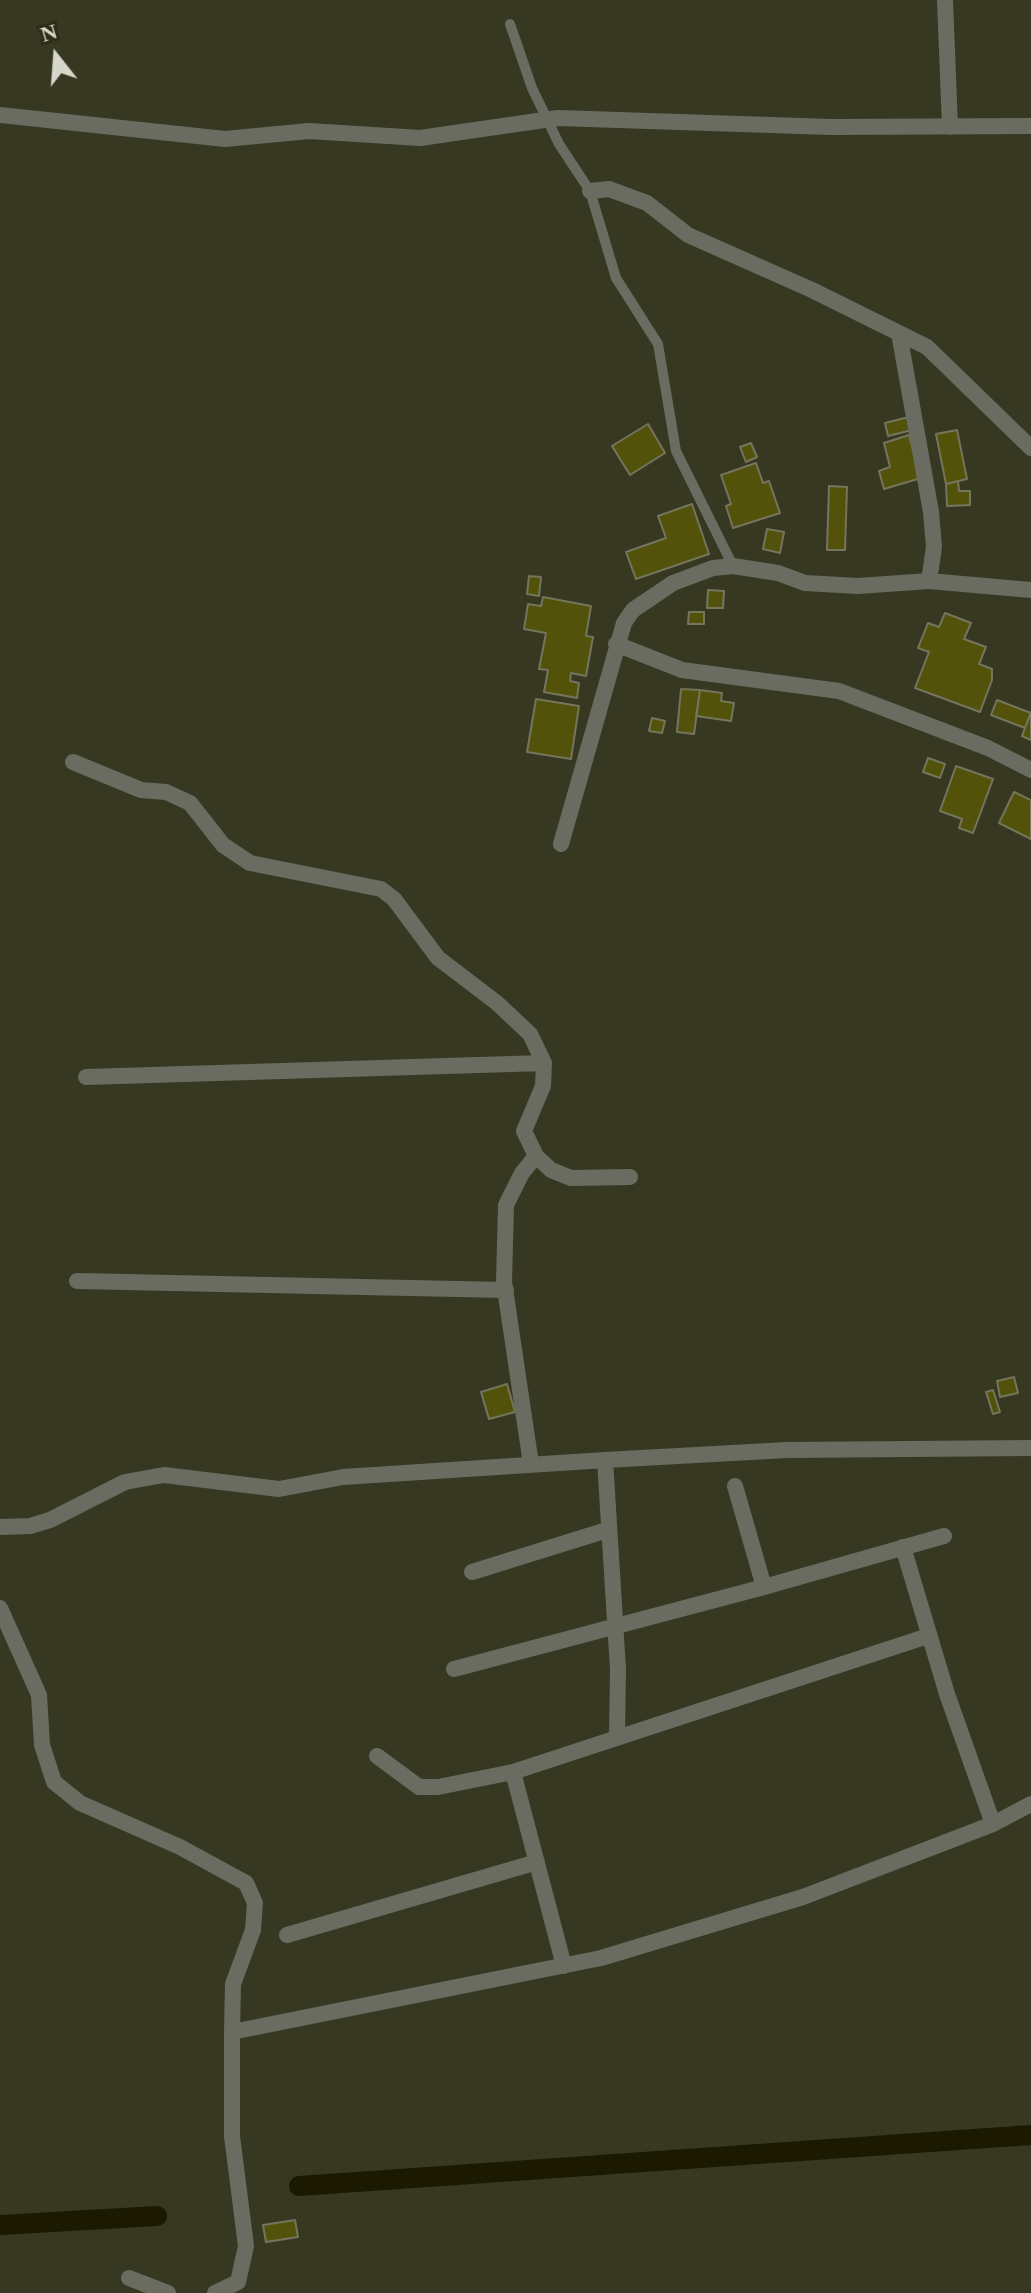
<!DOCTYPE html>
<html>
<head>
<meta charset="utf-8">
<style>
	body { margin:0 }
	#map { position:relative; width:1031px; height:2293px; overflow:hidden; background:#373821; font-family:Georgia,serif }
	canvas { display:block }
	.north { position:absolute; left:16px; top:16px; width:80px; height:80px; -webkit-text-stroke:6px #2d2d17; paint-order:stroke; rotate:343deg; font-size:22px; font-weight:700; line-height:32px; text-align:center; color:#d6d7c9 }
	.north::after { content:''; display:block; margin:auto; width:28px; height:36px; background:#d6d7c9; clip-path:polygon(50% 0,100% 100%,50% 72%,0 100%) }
</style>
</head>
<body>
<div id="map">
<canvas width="1031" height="2293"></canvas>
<div class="north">N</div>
</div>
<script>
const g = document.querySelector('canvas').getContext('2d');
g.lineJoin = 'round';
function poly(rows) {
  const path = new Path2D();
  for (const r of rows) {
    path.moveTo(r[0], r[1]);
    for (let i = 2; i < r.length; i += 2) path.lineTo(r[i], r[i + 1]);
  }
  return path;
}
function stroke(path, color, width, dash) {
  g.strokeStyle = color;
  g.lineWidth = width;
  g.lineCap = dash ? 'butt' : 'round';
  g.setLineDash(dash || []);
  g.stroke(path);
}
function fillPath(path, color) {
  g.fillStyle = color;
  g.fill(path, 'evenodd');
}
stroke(poly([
	[299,2186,1031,2135],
	[0,2225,157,2216]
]), '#1b1a00', 20);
const building = poly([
	[909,417,912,430,888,436,885,423,909,417],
	[648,424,665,453,630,475,612,446,648,424],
	[957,430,967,479,946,484,936,434,957,430],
	[909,435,921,478,884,489,879,471,890,467,884,443,909,435],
	[751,443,757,457,746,462,740,447,751,443],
	[756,463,763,483,769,481,780,513,733,528,726,506,731,504,721,475,756,463],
	[958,481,959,491,970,491,970,505,947,506,946,484,958,481],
	[829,486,847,487,845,550,827,550,829,486],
	[692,504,709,554,636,579,626,552,666,538,658,516,692,504],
	[767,529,784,532,780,553,763,549,767,529],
	[529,576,541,577,539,596,527,594,529,576],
	[708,590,724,591,723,608,707,608,708,590],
	[543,597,591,606,586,636,593,637,586,676,571,673,570,681,579,683,577,698,544,692,548,670,539,669,546,633,524,629,528,604,541,606,543,597],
	[689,612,704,612,704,624,688,624,689,612],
	[945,613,971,623,964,639,986,647,979,664,992,669,992,680,980,712,915,688,929,652,918,648,928,623,939,627,945,613],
	[681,689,700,690,694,734,677,732,681,689],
	[700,690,722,693,721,701,734,703,731,721,696,716,700,690],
	[536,699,579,706,571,759,527,752,536,699],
	[997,700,1031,713,1025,728,991,715,997,700],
	[1031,712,1031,740,1022,736,1031,712],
	[652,718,665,721,662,733,649,731,652,718],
	[928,758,945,764,940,778,923,772,928,758],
	[956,766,993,779,973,833,959,828,962,819,940,811,956,766],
	[1014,792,1031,800,1031,839,999,823,1014,792],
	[1014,1377,1018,1393,1000,1397,997,1381,1014,1377],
	[507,1384,515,1412,489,1419,481,1392,507,1384],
	[993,1390,1000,1412,993,1414,986,1392,993,1390],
	[295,2220,298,2237,266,2242,263,2225,295,2220]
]);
fillPath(building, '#52520b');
stroke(building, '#74755c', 2);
stroke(poly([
	[510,24,532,88,559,144,590,191,616,278,658,344,676,451,733,566]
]), '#6b6c61', 10);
stroke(poly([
	[945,0,950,127],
	[0,115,225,139,309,131,420,138,558,118,831,127,1031,126],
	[590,191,609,189,647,203,688,235,812,290,927,347,1031,448],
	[899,333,931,512,934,547,929,581],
	[616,644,682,670,839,691,988,748,1031,770],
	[73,762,141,790,166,792,190,803,223,845,250,863,381,889,394,899,438,958,497,1003,530,1034,544,1063,543,1086,524,1131,536,1156,551,1170,571,1178,630,1177],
	[561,844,624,623,633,610,673,583,713,568,733,566,778,573,805,583,858,586,929,581,1031,590],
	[86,1077,544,1063],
	[77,1281,506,1290],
	[605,1460,618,1669,617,1738],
	[531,1464,504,1282,506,1205,522,1173,536,1156],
	[735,1486,764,1587],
	[0,1527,30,1526,50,1520,125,1482,164,1475,279,1489,343,1477,605,1460,787,1450,1031,1448],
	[903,1547,947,1694,993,1824],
	[472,1572,607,1530],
	[0,1608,39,1695,42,1745,54,1782,80,1803,180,1847,246,1883,255,1903,253,1930,233,1984,232,2032,232,2136,246,2246,238,2282,215,2293],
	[454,1669,764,1587,944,1536],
	[377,1756,419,1787,438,1787,513,1772,928,1636],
	[513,1772,564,1966],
	[287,1935,537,1862],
	[232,2032,601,1958,803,1897,993,1824,1031,1804],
	[129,2278,168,2293]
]), '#6b6c61', 16);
</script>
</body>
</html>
